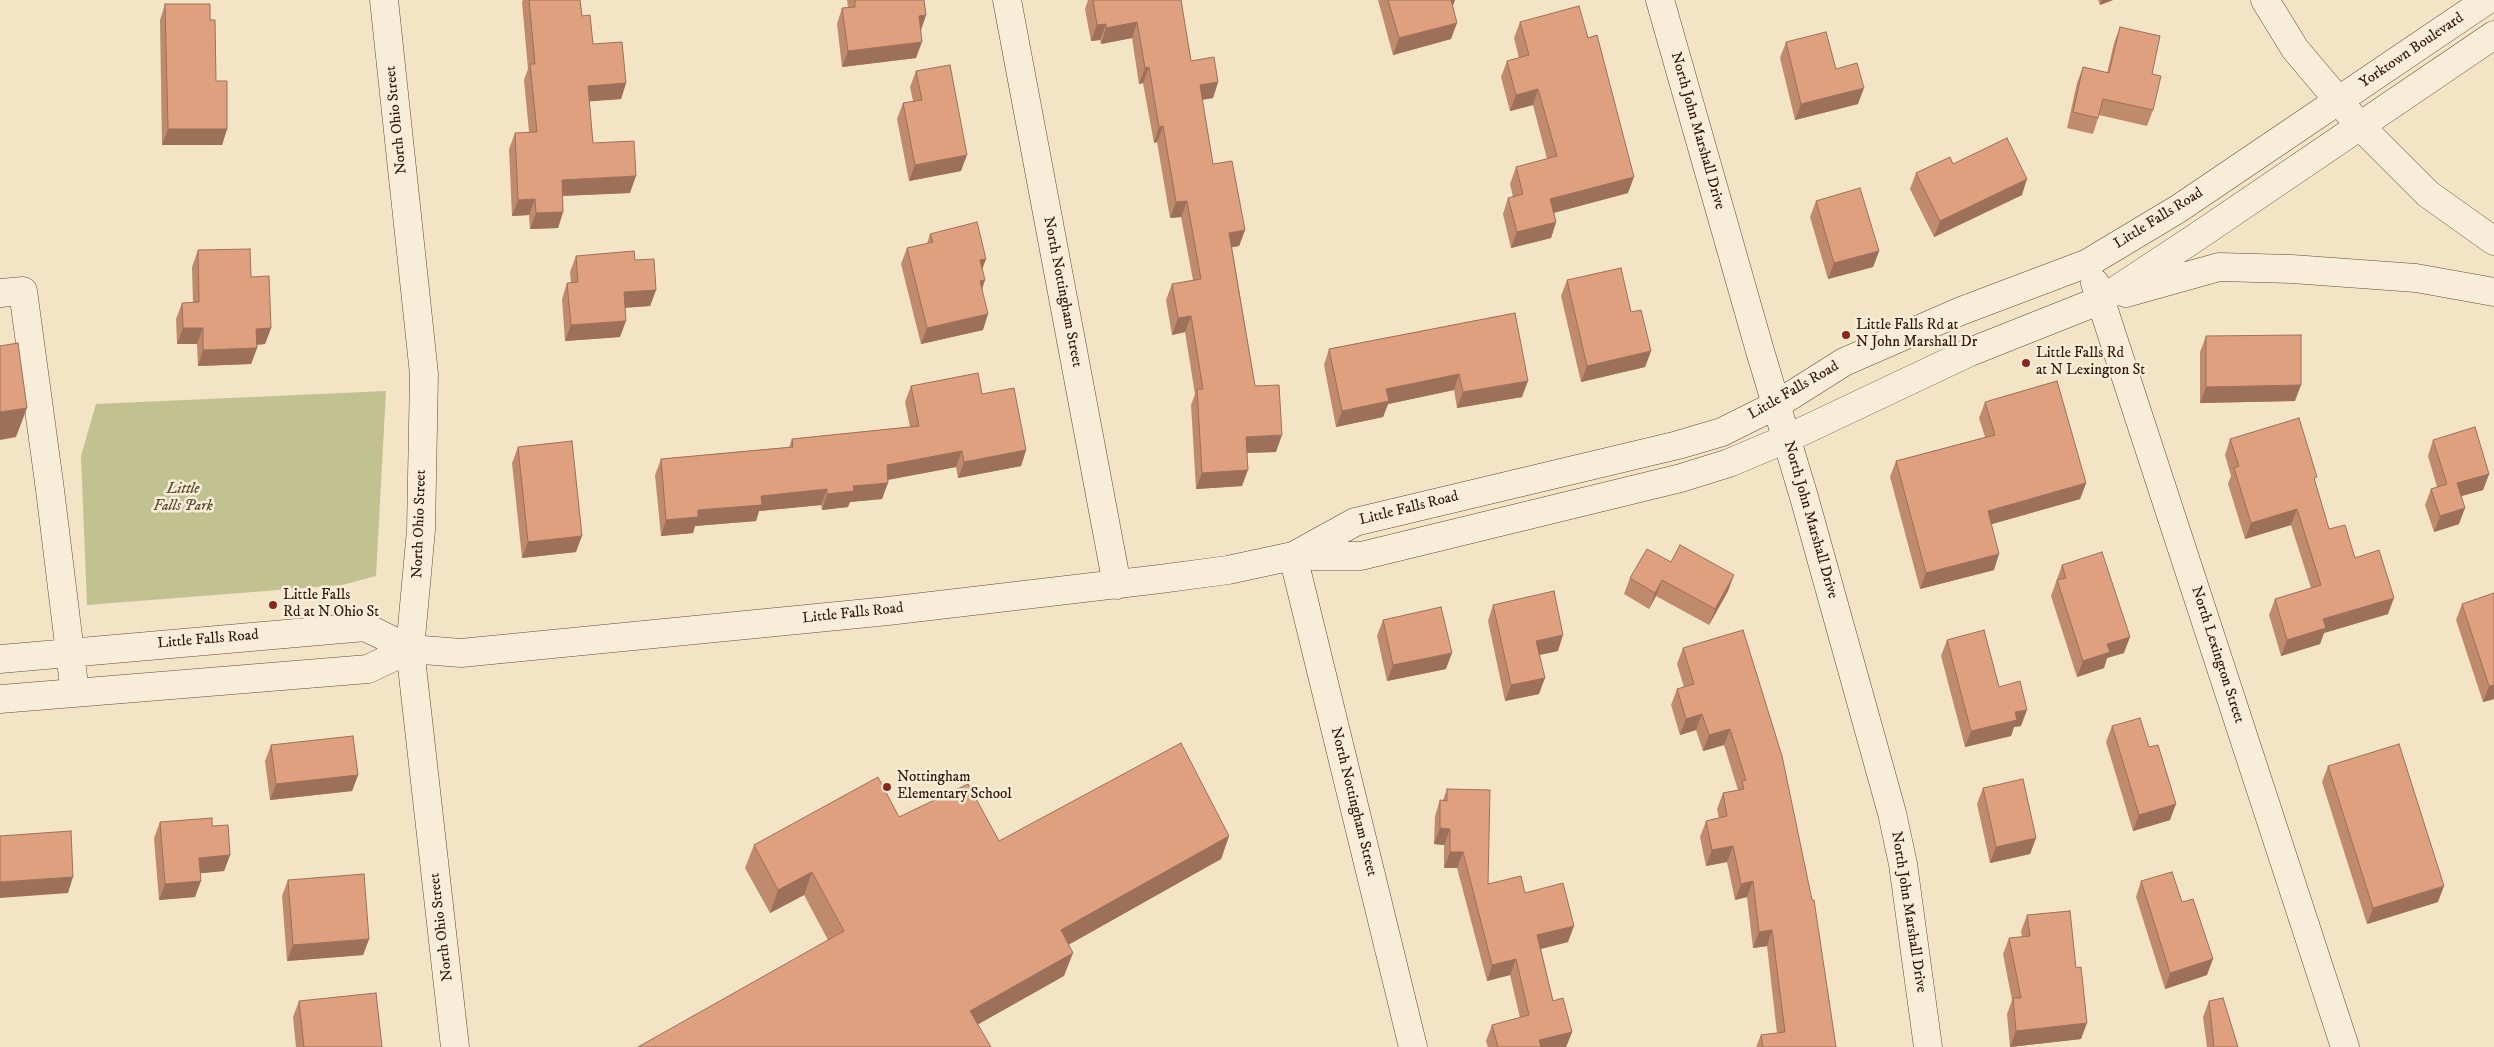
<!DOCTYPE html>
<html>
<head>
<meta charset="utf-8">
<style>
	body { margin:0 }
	canvas { display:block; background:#f2e4c4 }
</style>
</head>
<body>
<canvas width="2494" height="1047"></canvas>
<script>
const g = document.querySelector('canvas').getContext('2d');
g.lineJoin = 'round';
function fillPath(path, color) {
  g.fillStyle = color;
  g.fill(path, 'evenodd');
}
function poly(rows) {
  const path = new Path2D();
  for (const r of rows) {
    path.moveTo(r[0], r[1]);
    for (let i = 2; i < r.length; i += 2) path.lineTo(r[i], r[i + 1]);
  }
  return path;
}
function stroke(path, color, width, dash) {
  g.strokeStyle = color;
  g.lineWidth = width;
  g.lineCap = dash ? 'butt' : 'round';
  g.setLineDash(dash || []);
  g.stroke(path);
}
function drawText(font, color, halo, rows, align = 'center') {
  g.font = font + ' "IM FELL DW Pica",serif';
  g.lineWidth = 5;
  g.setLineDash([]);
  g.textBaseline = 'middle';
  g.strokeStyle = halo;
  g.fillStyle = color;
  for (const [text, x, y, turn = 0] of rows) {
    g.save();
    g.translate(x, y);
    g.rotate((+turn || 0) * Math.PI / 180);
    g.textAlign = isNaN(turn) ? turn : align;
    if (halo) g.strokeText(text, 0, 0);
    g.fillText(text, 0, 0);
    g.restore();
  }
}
fillPath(poly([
	[386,391,376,576,342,585,87,605,81,456,96,404]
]), '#c1c290');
const minor = poly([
	[384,0,424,374,421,530,410,649,455,1047],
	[1007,0,1117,585],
	[1660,0,1760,351,1804,497,1892,813,1903,864,1928,1047],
	[2265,0,2295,49,2360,126,2428,194,2494,241],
	[2095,283,2345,1047],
	[0,293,23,291,50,490,75,693],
	[2126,293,2219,267,2292,269,2416,278,2494,292],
	[1297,554,1355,522,1678,445,1722,432,1776,405,1844,362,1961,311,2088,263,2178,209,2487,0],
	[1293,556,1413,1047],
	[0,659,365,627,410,649,461,653,888,611,1160,579,1228,570,1293,556,1361,556,1681,478,1729,463,1786,439,1970,352,2101,300,2195,238,2494,35],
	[0,699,368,669,410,649]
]);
stroke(minor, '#634a36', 29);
stroke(minor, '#f7edd9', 28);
fillPath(poly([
	[523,0,580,0,582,16,593,44,626,83,621,99,589,101,593,143,630,193,563,196,563,212,558,228,530,229,529,215,512,216,509,149,515,133,529,132,524,80,528,69,522,2],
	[847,0,924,0,926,15,921,31,916,58,842,67,837,24,842,8,848,8],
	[1088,0,1181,0,1191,61,1218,82,1213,98,1202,100,1213,164,1245,230,1239,246,1232,247,1255,386,1276,452,1247,453,1242,486,1196,489,1191,405,1195,394,1185,332,1172,335,1166,300,1172,284,1193,280,1181,217,1170,218,1157,142,1154,143,1143,83,1139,84,1132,38,1101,44,1100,40,1091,41,1085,9],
	[1378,0,1455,0,1453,5,1452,5,1451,39,1393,55],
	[2098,0,2113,0,2100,5],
	[165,4,210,20,216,81,227,129,222,145,162,145,160,20],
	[1520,22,1628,193,1554,213,1556,222,1551,238,1511,248,1503,214,1508,198,1513,197,1510,184,1516,167,1547,159,1533,105,1510,111,1501,77,1507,61,1519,58,1514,38],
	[2120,27,2152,74,2153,110,2147,126,2099,115,2093,134,2067,128,2077,83,2083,67,2107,73,2114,43],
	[1786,42,1836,69,1858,104,1795,120,1780,58],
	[916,71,961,171,909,181,897,119,903,103,913,101,910,87],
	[1953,164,2022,195,1934,237,1910,189,1916,173],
	[1816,201,1879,251,1873,267,1828,279,1810,217],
	[930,234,986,259,982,268,983,330,921,344,901,264,907,248,927,244],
	[198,250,251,277,271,328,265,344,257,345,257,348,251,364,198,366,197,344,177,344,176,319,182,303,193,303,192,267],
	[576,256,635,260,656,290,650,306,625,308,620,337,565,341,562,299,567,283,571,283,570,272],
	[1567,280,1631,312,1651,351,1645,367,1581,382,1561,296],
	[1515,313,1522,397,1457,408,1454,390,1388,404,1383,417,1336,427,1324,365,1329,349],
	[2206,336,2295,401,2200,403,2200,352],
	[911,386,982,394,1026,450,1021,466,958,478,956,467,888,480,882,499,850,502,848,507,822,510,821,505,759,511,756,521,695,526,693,533,661,536,655,475,661,459,789,447,792,439,910,427,905,402],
	[1985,402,2086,483,2080,499,1991,524,1994,570,1920,589,1890,477,1896,461,1985,437,1979,418],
	[2230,439,2315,483,2329,529,2355,558,2388,614,2324,633,2320,644,2281,656,2269,615,2275,599,2311,588,2291,525,2245,539,2228,484,2231,476,2225,455],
	[2433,440,2489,474,2483,490,2461,496,2459,524,2434,532,2425,505,2431,489,2437,487,2428,456],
	[518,447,576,552,522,558,512,463],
	[1671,562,1728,591,1709,625,1656,596,1649,609,1624,594,1630,578],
	[2062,565,2124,653,2107,658,2104,668,2077,677,2051,596],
	[2462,604,2494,699,2483,702,2456,620],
	[1493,605,1558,651,1539,655,1539,694,1505,701,1488,621],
	[1383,620,1446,669,1387,681,1377,636],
	[1743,630,1836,1047,1756,1047,1761,1035,1777,1033,1767,946,1753,948,1747,897,1735,900,1727,862,1706,866,1700,837,1706,821,1719,818,1717,809,1723,793,1738,790,1724,745,1703,751,1696,730,1680,735,1671,705,1677,689,1684,687,1677,664,1683,648],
	[1947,640,1999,687,2021,726,2014,727,2011,736,1965,747,1941,656],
	[2112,726,2170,820,2133,831,2106,742],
	[271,745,358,775,352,791,270,800,265,761],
	[2328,766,2438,902,2367,924,2322,782],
	[1983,788,2036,838,2030,854,1990,863,1977,804],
	[1447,789,1488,884,1525,893,1568,942,1541,949,1553,1001,1572,1032,1566,1047,1488,1047,1486,1041,1492,1025,1520,1018,1510,975,1487,981,1457,868,1444,868,1444,845,1434,844,1435,816,1440,800,1443,800],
	[899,817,999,841,1229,836,1221,859,1068,945,1064,976,828,940,804,895,770,913,745,868,754,845],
	[160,822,212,826,230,855,224,871,201,873,195,897,159,900,154,838],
	[288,880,369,939,363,955,287,961,282,896],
	[2141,881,2182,902,2207,975,2165,989,2136,897],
	[2027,915,2081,1039,2010,1047,2007,1014,2012,1000,2003,954,2009,938,2022,937,2021,931],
	[299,1001,382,1047,296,1047,293,1017],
	[2209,1001,2238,1047,2207,1047,2203,1017]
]), '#c08a6d');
fillPath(poly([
	[1446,0,1455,0,1453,5,1443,8],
	[2102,0,2113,0,2100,5],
	[926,15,920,31,919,16],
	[1137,22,1132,38,1101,44,1106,28],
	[1457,23,1451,39,1393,55,1399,38],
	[1106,24,1100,40,1091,41,1097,25],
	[922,42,916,58,842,67,848,51],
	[1149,67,1143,83,1139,84,1145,68],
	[1218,82,1213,98,1194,101,1200,85],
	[626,83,621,99,582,102,588,86],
	[1864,88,1858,104,1795,120,1801,104],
	[1538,89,1533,105,1510,111,1516,95],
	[1163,126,1157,142,1154,143,1159,127],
	[168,129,227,129,222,145,162,145],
	[967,155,961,171,909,181,915,165],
	[636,176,630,193,556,196,562,180],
	[1634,177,1628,193,1545,215,1550,199],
	[2027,179,2022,195,1934,237,1940,221],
	[535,199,529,215,512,216,518,200],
	[1187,201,1181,217,1170,218,1176,202],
	[563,212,558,228,530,229,536,213],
	[1556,222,1551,238,1511,248,1517,232],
	[1245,230,1239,246,1223,249,1229,233],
	[1879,251,1873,267,1828,279,1834,263],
	[986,259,980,275,980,260],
	[985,280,980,296,980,281],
	[656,290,650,306,618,308,624,292],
	[988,314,983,330,921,344,927,328],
	[1191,316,1185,332,1172,335,1178,318],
	[626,321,620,337,565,341,571,325],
	[183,328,203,328,197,344,177,344],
	[271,328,265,344,250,345,256,329],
	[257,348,251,364,198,366,203,350],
	[1651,351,1645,367,1581,382,1587,366],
	[1459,374,1454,390,1388,404,1383,417,1336,427,1342,411,1386,389],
	[1528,381,1522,397,1457,408,1463,392],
	[2301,385,2295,401,2200,403,2206,387],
	[27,408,16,437,0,440,0,412],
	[1282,435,1276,452,1240,453,1246,437],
	[1026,450,1021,466,958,478,964,462],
	[962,451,956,467,881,481,887,465],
	[1248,470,1242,486,1196,489,1202,473],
	[2489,474,2483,490,2451,499,2457,483],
	[888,483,882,499,850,502,848,507,822,510,827,494,853,486],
	[2086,483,2080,499,1982,527,1988,511],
	[827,489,821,505,759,511,756,521,695,526,693,533,661,536,666,520,698,510,761,496],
	[2465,508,2459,524,2434,532,2440,516],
	[2297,509,2291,525,2245,539,2251,523],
	[582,536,576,552,522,558,528,542],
	[1999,554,1994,570,1920,589,1926,573],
	[1734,575,1728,591,1709,625,1715,609],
	[1662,580,1656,596,1649,609,1655,593],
	[2394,598,2388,614,2324,633,2320,644,2281,656,2287,640,2323,619],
	[1563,635,1558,651,1530,657,1536,641],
	[2130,637,2124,653,2107,658,2104,668,2077,677,2083,661,2107,644],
	[1452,653,1446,669,1387,681,1393,665],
	[1545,678,1539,694,1505,701,1511,685],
	[2494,685,2494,699,2483,702,2489,686],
	[2027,710,2021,726,2014,727,2011,736,1965,747,1971,731,2015,712],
	[1702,714,1696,730,1680,735,1686,719],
	[1730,729,1724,745,1703,751,1709,735],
	[358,775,352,791,270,800,276,784],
	[2176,804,2170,820,2133,831,2139,815],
	[1440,828,1450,829,1444,845,1434,844],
	[1229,836,1221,859,1052,954,1061,930],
	[2036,838,2030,854,1990,863,1996,847],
	[1733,846,1727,862,1706,866,1712,850],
	[1450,852,1463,852,1457,868,1444,868],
	[230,855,224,871,193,874,199,858],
	[812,872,804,895,770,913,778,890],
	[73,877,68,893,0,898,0,882],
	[201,881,195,897,159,900,165,884],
	[1753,881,1747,897,1735,900,1741,884],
	[2444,886,2438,902,2367,924,2373,908],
	[1574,926,1568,942,1532,951,1537,935],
	[1772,930,1767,946,1753,948,1759,932],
	[369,939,363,955,287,961,293,945],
	[1073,953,1064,976,961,1034,970,1011],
	[1516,959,1510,975,1487,981,1492,965],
	[2213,959,2207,975,2165,989,2170,973],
	[2087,1023,2081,1039,2010,1047,2016,1031],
	[1572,1032,1566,1047,1537,1047,1539,1040]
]), '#9c7059');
const building = poly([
	[529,0,580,0,582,16,590,15,593,44,622,42,626,83,588,86,593,143,634,141,636,176,562,180,563,212,536,213,535,199,518,200,515,133,537,132,530,64,535,64,529,0],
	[855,0,924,0,926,15,919,16,922,42,848,51,842,8,855,7,855,0],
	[1093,0,1181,0,1191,61,1214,57,1218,82,1200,85,1213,164,1232,161,1245,230,1229,233,1255,386,1279,385,1282,435,1246,437,1248,470,1202,473,1197,389,1203,389,1191,316,1178,318,1172,284,1201,279,1187,201,1176,202,1163,126,1159,127,1149,67,1145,68,1137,22,1106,28,1106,24,1097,25,1093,0],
	[1388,0,1451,0,1457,23,1399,38,1388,0],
	[165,4,210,4,210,20,215,20,216,81,227,81,227,129,168,129,165,4],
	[1579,6,1588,38,1597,35,1634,177,1550,199,1556,222,1517,232,1508,198,1523,194,1516,167,1557,156,1538,89,1516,95,1507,61,1529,55,1520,22,1579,6],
	[2120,27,2160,36,2152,74,2161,76,2153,110,2103,99,2098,118,2073,112,2083,67,2109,73,2120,27],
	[1826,32,1836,69,1857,63,1864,88,1801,104,1786,42,1826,32],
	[950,65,967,155,915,165,903,103,922,100,916,71,950,65],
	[2007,138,2027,179,1940,221,1916,173,1950,157,1953,164,2007,138],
	[1860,188,1879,251,1834,263,1816,201,1860,188],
	[977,222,986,259,980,260,985,280,980,281,988,314,927,328,907,248,933,242,930,234,977,222],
	[250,249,251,277,269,276,271,328,256,329,257,348,203,350,203,328,183,328,182,303,199,302,198,250,250,249],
	[634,251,635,260,654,259,656,290,624,292,626,321,571,325,567,283,578,282,576,256,634,251],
	[1621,268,1631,312,1641,310,1651,351,1587,366,1567,280,1621,268],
	[1515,313,1528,381,1463,392,1459,374,1386,389,1389,401,1342,411,1329,349,1515,313],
	[2301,335,2301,385,2206,387,2206,336,2301,335],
	[18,343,27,408,0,412,0,346,18,343],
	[978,373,982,394,1014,388,1026,450,964,462,962,451,887,465,888,483,853,486,854,491,827,494,827,489,761,496,762,505,698,510,698,517,666,520,661,459,793,447,792,439,919,426,911,386,978,373],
	[2057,381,2086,483,1988,511,1999,554,1926,573,1896,461,1995,435,1985,402,2057,381],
	[2299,418,2317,477,2314,478,2329,529,2345,525,2355,558,2379,550,2394,598,2323,619,2326,628,2287,640,2275,599,2321,585,2297,509,2251,523,2234,468,2239,466,2230,439,2299,418],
	[2475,427,2489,474,2457,483,2465,508,2440,516,2431,489,2447,484,2433,440,2475,427],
	[572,441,582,536,528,542,518,447,572,441],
	[1680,545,1734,575,1715,609,1662,580,1655,593,1630,578,1647,549,1671,562,1680,545],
	[2102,552,2130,637,2107,644,2110,652,2083,661,2057,580,2066,578,2062,565,2102,552],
	[1554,591,1563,635,1536,641,1545,678,1511,685,1493,605,1554,591],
	[2494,593,2494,685,2489,686,2462,604,2494,593],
	[1441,607,1452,653,1393,665,1383,620,1441,607],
	[1743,630,1782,756,1812,900,1814,900,1836,1047,1763,1047,1761,1035,1785,1032,1772,930,1759,932,1753,881,1741,884,1733,846,1712,850,1706,821,1727,816,1723,793,1744,789,1742,781,1746,780,1730,729,1709,735,1702,714,1686,719,1677,689,1694,684,1683,648,1743,630],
	[1984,630,1999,687,2020,681,2027,710,2015,712,2017,720,1971,731,1947,640,1984,630],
	[2140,718,2149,747,2158,745,2176,804,2139,815,2112,726,2140,718],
	[353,736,358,775,276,784,271,745,353,736],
	[1181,743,1229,836,1061,930,1073,953,970,1011,991,1047,638,1047,844,931,812,872,778,890,754,845,878,777,899,817,968,784,999,841,1181,743],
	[2399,744,2444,886,2373,908,2328,766,2399,744],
	[2023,779,2036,838,1996,847,1983,788,2023,779],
	[1447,789,1490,790,1488,884,1521,876,1525,893,1563,883,1574,926,1537,935,1553,1001,1563,998,1572,1032,1539,1040,1541,1047,1498,1047,1492,1025,1529,1015,1516,959,1492,965,1463,852,1450,852,1450,829,1440,828,1440,800,1447,801,1447,789],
	[212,818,212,826,228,825,230,855,199,858,201,881,165,884,160,822,212,818],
	[71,831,73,877,0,882,0,836,71,831],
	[2172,872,2182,902,2193,899,2213,959,2170,973,2141,881,2172,872],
	[364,874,369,939,293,945,288,880,364,874],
	[2070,911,2076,968,2081,967,2087,1023,2016,1031,2013,998,2021,998,2009,938,2030,936,2027,915,2070,911],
	[376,993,382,1047,304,1047,299,1001,376,993],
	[2223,998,2238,1047,2214,1047,2209,1001,2223,998]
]);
fillPath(building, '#dfa07f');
stroke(building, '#9c7059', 1);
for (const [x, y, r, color] of [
	[1846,335,5,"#8f2418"],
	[2026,363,5,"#8f2418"],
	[273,605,5,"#8f2418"],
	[887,787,5,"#8f2418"]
]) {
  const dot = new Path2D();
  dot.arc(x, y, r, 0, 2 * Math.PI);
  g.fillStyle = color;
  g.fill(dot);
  stroke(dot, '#f7edd9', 2);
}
drawText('15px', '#331606', '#f7edd9', [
	["Yorktown Boulevard",2412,51,-34],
	["North Ohio Street",397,120,-96],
	["North John Marshall Drive",1697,131,74],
	["Little Falls Road",2159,219,-32],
	["North Nottingham Street",1062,292,79],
	["Little Falls Road",1794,391,-30],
	["Little Falls Road",1409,509,-14],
	["North John Marshall Drive",1810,520,74],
	["North Ohio Street",420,524,-88],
	["Little Falls Road",853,614,-6],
	["Little Falls Road",208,640,-5],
	["North Lexington Street",2217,655,72],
	["North Nottingham Street",1353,802,76],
	["North John Marshall Drive",1908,912,81],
	["North Ohio Street",442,927,-97]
]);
drawText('15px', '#331606', '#f7edd9', [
	["Little Falls Rd at",1856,326],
	["N John Marshall Dr",1856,343],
	["Little Falls Rd",2036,354],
	["at N Lexington St",2036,371],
	["Little Falls",283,596],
	["Rd at N Ohio St",283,613],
	["Nottingham",897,778],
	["Elementary School",897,795]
], 'left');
drawText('italic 15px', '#5e4a2f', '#f7edd9', [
	["Little",183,490],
	["Falls Park",183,507]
]);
</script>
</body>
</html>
